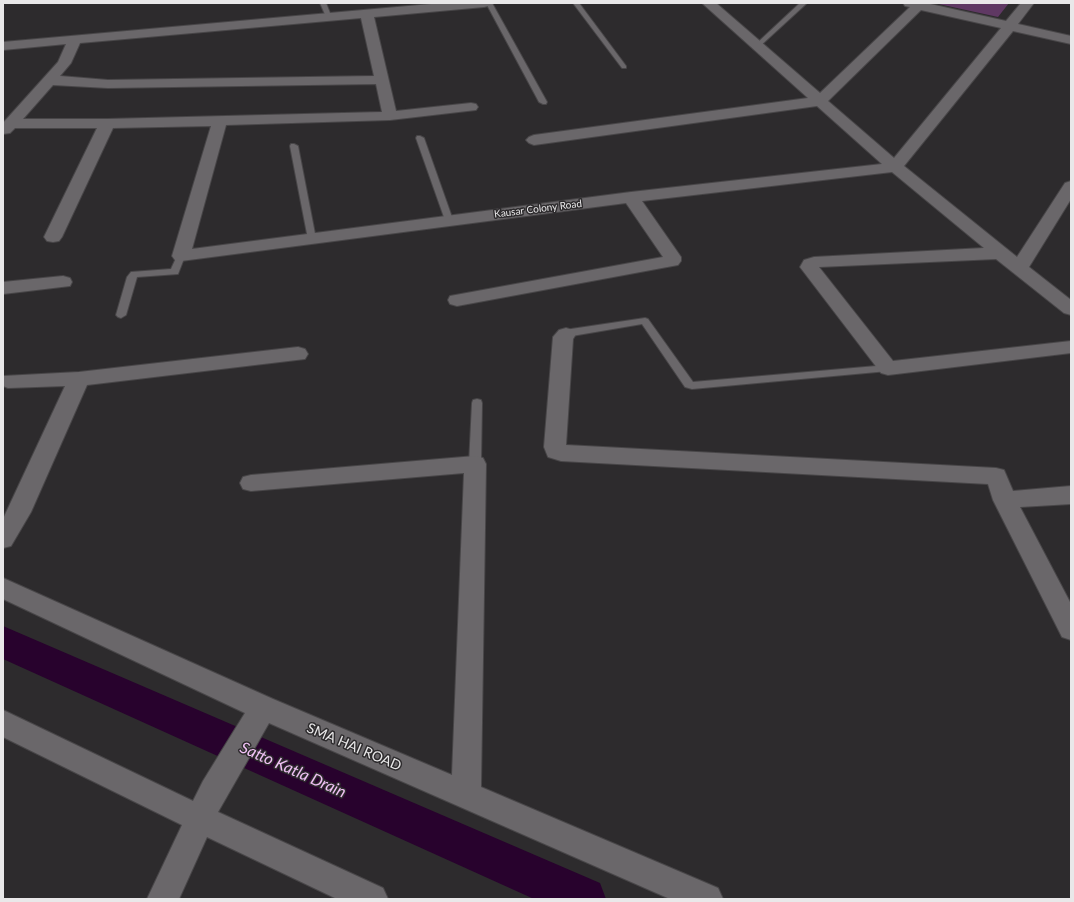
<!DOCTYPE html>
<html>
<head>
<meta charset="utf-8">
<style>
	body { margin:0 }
	#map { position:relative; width:1074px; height:902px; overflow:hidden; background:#2d2b2d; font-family:Lato,sans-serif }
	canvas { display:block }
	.frame { position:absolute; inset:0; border:4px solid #e9e8e9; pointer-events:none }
</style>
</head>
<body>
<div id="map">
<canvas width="1074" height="902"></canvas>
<div class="frame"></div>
</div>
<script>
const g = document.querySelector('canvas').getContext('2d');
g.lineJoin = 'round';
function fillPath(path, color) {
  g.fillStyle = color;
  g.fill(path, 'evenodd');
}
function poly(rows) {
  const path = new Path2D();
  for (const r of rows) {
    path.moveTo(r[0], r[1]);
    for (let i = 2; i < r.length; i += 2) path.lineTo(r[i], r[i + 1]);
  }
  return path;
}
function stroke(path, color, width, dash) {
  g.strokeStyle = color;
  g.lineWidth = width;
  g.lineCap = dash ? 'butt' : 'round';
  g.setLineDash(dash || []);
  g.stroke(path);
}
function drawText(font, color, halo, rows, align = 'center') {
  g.font = font + ' Lato,sans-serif';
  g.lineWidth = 3;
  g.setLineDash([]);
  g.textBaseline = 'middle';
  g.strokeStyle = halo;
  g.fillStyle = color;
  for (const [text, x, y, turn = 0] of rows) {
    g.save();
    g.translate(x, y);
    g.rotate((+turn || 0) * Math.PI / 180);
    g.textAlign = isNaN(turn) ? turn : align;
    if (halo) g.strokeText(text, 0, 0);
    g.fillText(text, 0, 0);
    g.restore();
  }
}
fillPath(poly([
	[934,3,1009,3,998,17]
]), '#5f3863');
fillPath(poly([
	[3,626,600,883,606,899,534,899,3,659,3,626]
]), '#28022d');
const lane = poly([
	[320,3,326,3,332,18,331,19,327,19,320,3],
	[486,3,492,3,547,102,546,104,543,104,539,102,486,3],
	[573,3,579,3,626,66,626,68,622,68,573,3],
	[800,3,807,3,759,47,755,47,755,45,800,3],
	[417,136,420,136,424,138,453,220,452,222,449,223,445,220,416,138,417,136],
	[291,144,294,144,298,146,316,239,312,242,308,239,290,146,291,144],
	[181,253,185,256,178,274,137,277,126,315,121,318,118,317,116,315,127,277,131,272,171,269,177,256,181,253],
	[645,318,648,319,693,382,888,365,893,368,888,371,692,389,685,387,642,324,566,337,561,334,563,332,571,329,645,318],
	[477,399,481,400,482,403,481,464,479,467,475,468,471,467,469,464,472,403,473,400,477,399]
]);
const street = poly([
	[442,3,490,3,488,6,484,7,374,17,396,111,471,103,476,104,478,107,476,110,390,120,226,125,192,249,631,192,882,164,817,106,534,145,529,143,526,140,529,137,534,135,808,98,702,3,716,3,820,93,910,7,905,6,903,3,926,3,1006,21,1021,3,1034,3,1018,24,1071,36,1071,44,1013,31,904,166,1017,257,1065,183,1071,181,1071,199,1029,267,1071,300,1071,315,1064,313,996,259,819,267,893,361,1071,341,1071,353,888,375,881,373,800,267,804,260,814,257,984,248,892,172,642,201,681,257,681,261,678,265,457,306,450,304,448,300,450,296,663,257,626,203,181,261,175,260,172,256,211,126,113,128,62,237,59,241,53,242,47,241,44,237,97,128,15,128,10,133,3,134,3,123,58,62,66,44,3,50,3,42,442,3],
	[921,10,1001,28,894,158,828,101,921,10],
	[361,18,374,76,108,80,60,76,71,63,80,43,361,18],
	[376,84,382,112,107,119,23,119,53,85,108,88,376,84],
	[63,276,70,278,72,282,70,286,3,294,3,282,63,276],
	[566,328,573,330,576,334,573,339,566,445,996,468,1004,470,1013,491,1071,486,1071,504,1020,507,1071,604,1071,640,1062,637,993,500,988,484,561,461,548,457,544,447,553,337,559,330,566,328],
	[298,347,305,349,308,354,305,359,87,385,31,512,11,546,3,548,3,519,65,386,8,388,3,386,3,376,79,372,298,347],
	[475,456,483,458,486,464,481,787,718,888,723,899,670,899,269,723,218,812,383,888,388,899,337,899,207,837,179,899,147,899,182,825,3,737,3,710,193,801,203,781,245,713,3,599,3,578,273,699,452,775,464,473,251,491,243,489,240,483,243,477,251,475,475,456]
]);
stroke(lane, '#484648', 2);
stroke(street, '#484648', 2);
fillPath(lane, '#6a676a');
fillPath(street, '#6a676a');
drawText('10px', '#e9e8e9', '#2d2b2d', [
	["Kausar Colony Road",538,209,-7]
]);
drawText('14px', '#e9e8e9', '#2d2b2d', [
	["SMA HAI ROAD",354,747,23]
]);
drawText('italic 16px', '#f0c1f5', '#2d2b2d', [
	["Satto Katla Drain",293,770,24]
]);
</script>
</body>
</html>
